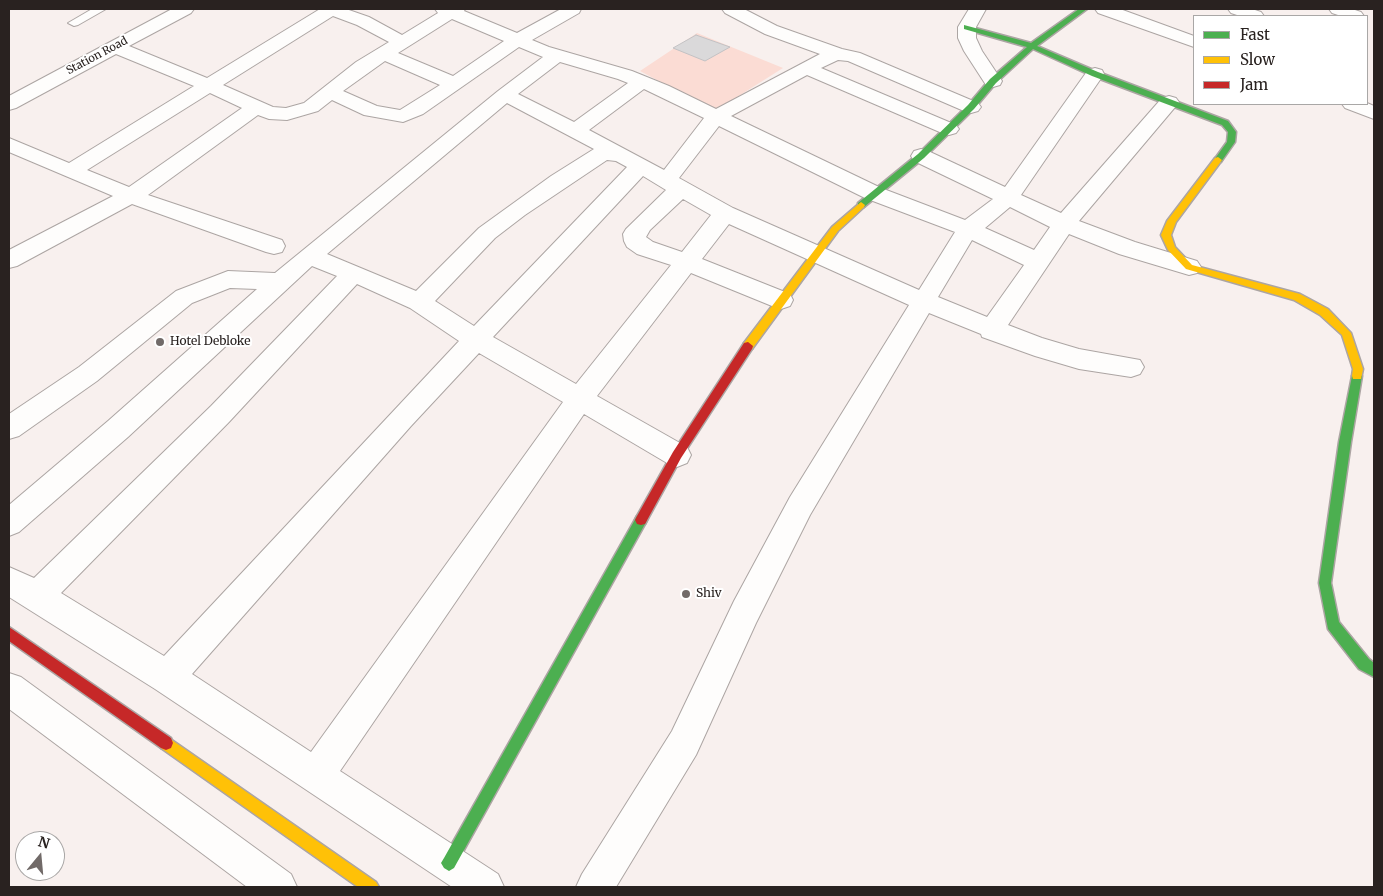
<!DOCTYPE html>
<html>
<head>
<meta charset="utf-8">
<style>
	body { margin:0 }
	#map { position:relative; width:1383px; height:896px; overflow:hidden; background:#f8f0ee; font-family:Merriweather,serif }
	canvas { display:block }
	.frame { position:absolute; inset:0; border:10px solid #292220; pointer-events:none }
	.legend { position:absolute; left:1193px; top:15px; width:175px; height:90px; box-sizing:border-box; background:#fff; border:1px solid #a9a7a6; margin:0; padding:6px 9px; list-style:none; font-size:15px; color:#292220 }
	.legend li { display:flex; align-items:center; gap:10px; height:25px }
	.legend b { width:25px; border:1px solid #a9a7a6 }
	.north { position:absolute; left:15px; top:831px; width:50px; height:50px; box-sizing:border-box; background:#fff; border:1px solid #a9a7a6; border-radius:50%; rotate:17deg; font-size:14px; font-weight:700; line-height:20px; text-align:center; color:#292220 }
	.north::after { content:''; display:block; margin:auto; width:18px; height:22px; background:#716a68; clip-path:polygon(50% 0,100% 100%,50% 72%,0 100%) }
</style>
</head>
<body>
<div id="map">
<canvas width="1383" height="896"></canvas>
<div class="frame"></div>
<ul class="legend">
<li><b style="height:6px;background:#4caf50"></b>Fast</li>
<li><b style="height:6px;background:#ffc107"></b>Slow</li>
<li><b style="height:6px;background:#c62828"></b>Jam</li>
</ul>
<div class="north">N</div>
</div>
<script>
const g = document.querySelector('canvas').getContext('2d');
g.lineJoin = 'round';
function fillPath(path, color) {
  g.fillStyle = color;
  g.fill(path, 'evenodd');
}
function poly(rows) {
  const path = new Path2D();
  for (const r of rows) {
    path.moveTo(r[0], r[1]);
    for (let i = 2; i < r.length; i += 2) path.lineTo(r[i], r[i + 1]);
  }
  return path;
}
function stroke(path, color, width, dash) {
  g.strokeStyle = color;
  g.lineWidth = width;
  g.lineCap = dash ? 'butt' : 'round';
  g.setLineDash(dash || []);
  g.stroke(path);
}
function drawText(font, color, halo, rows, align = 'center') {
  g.font = font + ' Merriweather,serif';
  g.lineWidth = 4;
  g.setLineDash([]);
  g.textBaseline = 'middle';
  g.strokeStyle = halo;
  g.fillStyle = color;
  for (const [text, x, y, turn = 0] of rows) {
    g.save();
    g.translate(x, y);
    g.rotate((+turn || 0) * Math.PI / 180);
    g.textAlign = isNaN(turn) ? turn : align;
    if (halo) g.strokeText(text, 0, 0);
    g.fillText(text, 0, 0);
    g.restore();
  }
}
fillPath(poly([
	[697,33,783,68,715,111,640,71]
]), '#fbdcd4');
const building = poly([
	[696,35,730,47,705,61,673,48,696,35]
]);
fillPath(building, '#dad9da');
stroke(building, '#c3c2c4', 1);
const lane = poly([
	[92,9,106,9,78,25,74,26,68,23,92,9]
]);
const street = poly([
	[172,9,194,9,191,13,129,46,207,78,320,9,346,9,369,17,402,35,438,13,435,9,465,9,464,11,517,33,561,9,581,9,579,13,532,40,549,47,632,71,669,86,716,109,820,54,765,34,725,13,722,9,744,9,777,26,842,49,860,53,978,103,981,107,978,111,971,113,964,111,848,61,838,60,821,68,956,125,959,129,956,133,949,135,942,133,807,75,731,116,881,188,965,220,993,199,914,161,911,156,914,151,921,149,928,151,1005,187,1088,70,1095,68,1102,70,1104,74,1021,195,1061,213,1162,98,1169,96,1176,98,1179,102,1176,106,1079,221,1135,242,1197,261,1201,267,1197,273,1189,275,1119,254,1069,234,1008,325,1042,338,1079,349,1140,360,1144,367,1140,374,1131,377,1079,369,1035,356,982,337,981,334,929,313,810,515,756,623,696,755,616,887,576,887,582,874,672,731,734,601,790,497,909,305,729,224,702,259,790,294,793,300,790,306,781,309,772,306,691,273,597,396,687,447,691,455,687,463,677,467,667,463,584,414,340,771,498,874,504,887,452,887,155,689,9,597,9,567,34,578,211,406,337,276,312,266,128,437,19,532,9,536,9,505,108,421,257,289,230,288,192,303,97,381,19,436,9,439,9,414,79,367,176,291,228,271,275,273,498,91,543,57,519,47,423,114,403,122,364,115,332,100,318,111,287,120,269,119,258,115,148,195,282,240,285,246,282,252,274,254,266,252,132,204,17,266,9,268,9,250,113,196,9,152,9,138,69,163,194,86,116,54,16,108,9,110,9,96,172,9],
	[333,16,357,25,389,42,356,62,304,103,286,108,273,107,223,85,333,16],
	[452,19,504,41,453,76,398,53,452,19],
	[385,61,440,85,400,110,377,106,343,91,385,61],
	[560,62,618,79,628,83,574,122,518,94,560,62],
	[644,89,704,118,664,170,589,130,644,89],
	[210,93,242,108,129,187,87,170,210,93],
	[507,103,594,149,551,176,479,228,416,291,327,254,507,103],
	[719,126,865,198,955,232,919,290,733,208,679,178,719,126],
	[607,160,616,161,627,167,474,326,435,301,495,238,525,215,607,160],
	[643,176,666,190,626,229,623,234,624,241,627,247,637,254,671,265,576,384,493,337,643,176],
	[683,199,711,215,682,252,653,242,646,237,650,230,683,199],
	[1010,207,1050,227,1034,250,985,228,1010,207],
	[972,240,1024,265,987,317,938,297,972,240],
	[357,284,410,308,459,341,164,656,61,593,229,422,357,284],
	[479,353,563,402,311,752,192,674,411,426,479,353],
	[969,9,986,9,976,27,976,38,982,51,1002,81,1000,85,993,87,986,85,964,51,958,38,958,27,969,9],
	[1095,9,1120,9,1194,36,1194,47,1098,13,1095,9],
	[1228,9,1252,9,1261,12,1264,16,1240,16,1231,13,1228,9],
	[1329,9,1352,9,1361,12,1364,16,1341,16,1332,13,1329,9],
	[1367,103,1374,106,1374,119,1345,108,1342,104,1367,103],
	[9,673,21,677,291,874,297,887,247,887,9,709,9,673]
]);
const fast = poly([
	[1079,9,1087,9,1037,46,1098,72,1228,121,1236,132,1235,142,1221,162,1215,162,1214,160,1227,142,1228,132,1222,125,1092,76,1033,49,996,83,974,109,924,158,864,207,858,207,858,203,918,154,968,105,990,79,1027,47,964,29,964,25,1031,43,1079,9],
	[1357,372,1362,376,1351,442,1331,583,1339,622,1369,659,1374,663,1374,677,1359,669,1328,629,1319,583,1339,442,1352,376,1357,372],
	[641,515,645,516,647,520,645,524,454,868,449,871,444,868,441,863,444,858,637,516,641,515]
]);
const slow = poly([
	[1218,157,1222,160,1176,222,1171,235,1175,247,1192,265,1300,294,1328,309,1351,333,1363,369,1361,379,1353,379,1352,376,1353,369,1342,335,1320,315,1294,300,1186,269,1168,250,1161,235,1167,221,1215,158,1218,157],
	[861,202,865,205,864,207,838,231,752,349,744,349,743,346,744,343,832,227,861,202],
	[166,736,376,882,379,887,358,887,161,748,159,743,161,738,166,736]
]);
const jam = poly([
	[748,342,753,346,752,349,681,458,645,524,641,525,637,524,635,520,637,516,673,452,744,343,748,342],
	[9,627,171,738,173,743,171,748,166,750,161,748,9,641,9,627]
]);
stroke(lane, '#aca5a3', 2);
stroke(street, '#aca5a3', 2);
stroke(fast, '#aca5a3', 3);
stroke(slow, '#aca5a3', 3);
stroke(jam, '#aca5a3', 3);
fillPath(lane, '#fefdfc');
fillPath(street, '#fefdfc');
fillPath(fast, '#4caf50');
fillPath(slow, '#ffc107');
fillPath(jam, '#c62828');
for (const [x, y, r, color] of [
	[160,342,5,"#716a68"],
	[686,594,5,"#716a68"]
]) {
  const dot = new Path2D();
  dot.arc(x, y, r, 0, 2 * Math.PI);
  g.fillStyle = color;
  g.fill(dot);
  stroke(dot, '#fff', 2);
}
drawText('11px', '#292220', '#fff', [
	["Station Road",97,56,-28]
]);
drawText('12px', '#292220', '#fff', [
	["Hotel Debloke",170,342],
	["Shiv",696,594]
], 'left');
</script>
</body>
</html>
